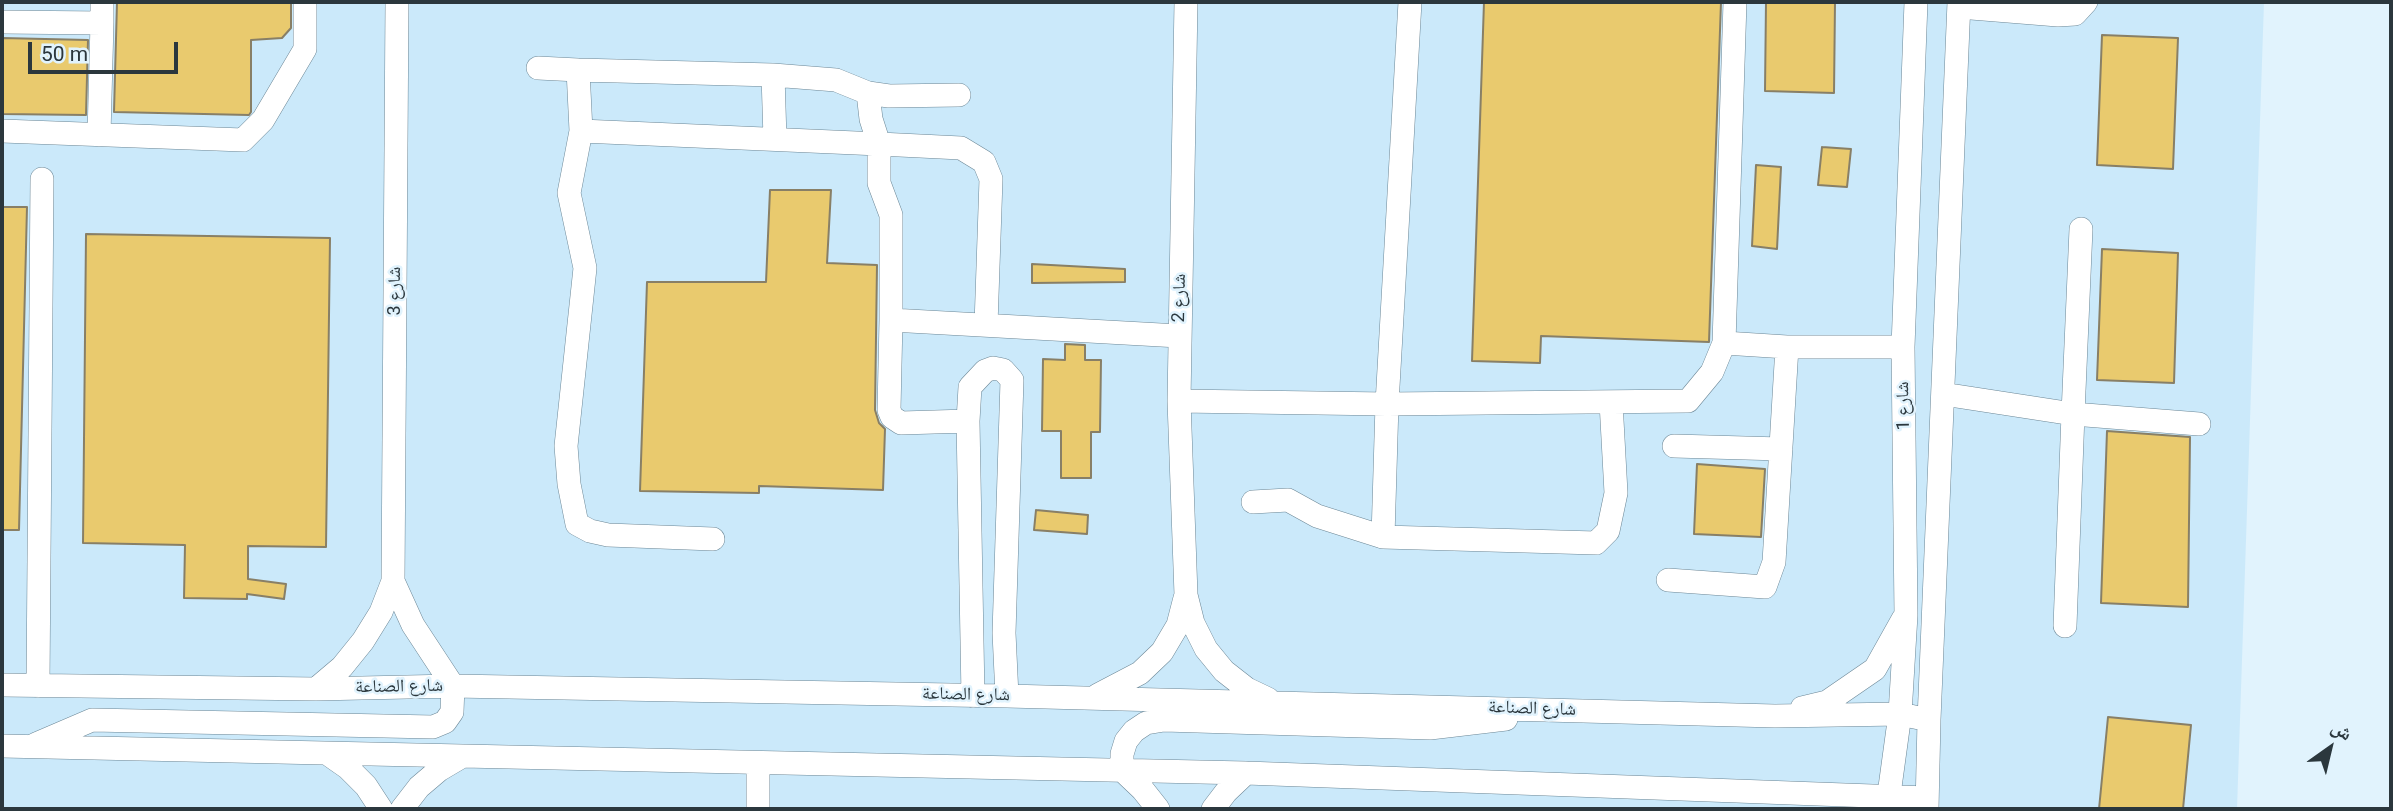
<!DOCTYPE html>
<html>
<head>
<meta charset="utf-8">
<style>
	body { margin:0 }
	#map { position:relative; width:2393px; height:811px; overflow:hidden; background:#e1f3fd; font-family:Roboto,"Noto Naskh Arabic",sans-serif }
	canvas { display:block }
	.frame { position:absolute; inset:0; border:4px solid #2b373d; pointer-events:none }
	.north { position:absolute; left:2295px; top:713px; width:70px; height:70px; -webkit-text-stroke:5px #e1f3fd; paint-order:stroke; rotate:34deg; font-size:19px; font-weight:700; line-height:28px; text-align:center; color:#2b373d }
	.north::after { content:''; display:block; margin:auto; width:24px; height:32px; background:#2b373d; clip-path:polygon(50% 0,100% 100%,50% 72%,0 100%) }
	.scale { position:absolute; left:28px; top:42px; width:150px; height:32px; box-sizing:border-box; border:4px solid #2b373d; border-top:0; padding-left:9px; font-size:21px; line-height:24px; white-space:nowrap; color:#2b373d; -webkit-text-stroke:5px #e1f3fd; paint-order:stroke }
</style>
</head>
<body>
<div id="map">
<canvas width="2393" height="811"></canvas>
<div class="frame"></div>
<div class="north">ش</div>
<div class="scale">50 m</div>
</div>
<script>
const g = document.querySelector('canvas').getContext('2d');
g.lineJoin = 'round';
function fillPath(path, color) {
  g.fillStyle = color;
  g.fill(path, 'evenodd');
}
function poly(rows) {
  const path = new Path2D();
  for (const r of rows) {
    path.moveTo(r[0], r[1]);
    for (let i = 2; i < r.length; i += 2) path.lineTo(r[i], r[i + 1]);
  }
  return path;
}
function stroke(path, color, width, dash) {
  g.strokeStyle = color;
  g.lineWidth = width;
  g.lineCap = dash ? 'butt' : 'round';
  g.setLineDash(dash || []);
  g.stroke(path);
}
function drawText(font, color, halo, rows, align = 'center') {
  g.font = font + ' Roboto,"Noto Naskh Arabic",sans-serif';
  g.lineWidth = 5;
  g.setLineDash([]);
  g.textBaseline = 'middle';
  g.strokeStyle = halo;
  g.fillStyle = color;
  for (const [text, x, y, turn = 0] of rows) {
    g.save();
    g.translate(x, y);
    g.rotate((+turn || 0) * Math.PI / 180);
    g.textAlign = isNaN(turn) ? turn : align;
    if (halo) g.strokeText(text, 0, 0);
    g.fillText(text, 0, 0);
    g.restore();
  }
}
fillPath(poly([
	[2,2,2264,2,2237,809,2,809]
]), '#cbe9fa');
const building = poly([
	[117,2,291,2,291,28,282,38,251,40,251,112,249,115,114,112,117,2],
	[1484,2,1721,2,1709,342,1541,336,1540,363,1472,361,1484,2],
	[1766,2,1835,2,1834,93,1765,91,1766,2],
	[2102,35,2178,38,2173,169,2097,165,2102,35],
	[2,38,88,40,86,115,2,114,2,38],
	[1822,147,1851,149,1847,187,1818,185,1822,147],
	[1756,165,1781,167,1777,249,1752,246,1756,165],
	[770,190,831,190,827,263,877,265,875,410,879,423,885,429,883,490,759,486,759,493,640,491,647,282,766,282,770,190],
	[2,207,27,207,19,530,2,530,2,207],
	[86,234,330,238,326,547,248,546,248,579,286,584,284,599,247,594,247,599,184,598,185,545,83,543,86,234],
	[2102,249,2178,253,2174,383,2097,380,2102,249],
	[1032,264,1125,269,1125,282,1032,283,1032,264],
	[1065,344,1085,345,1085,360,1101,360,1100,432,1091,432,1091,478,1061,478,1061,431,1042,431,1043,359,1065,360,1065,344],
	[2107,431,2190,437,2188,607,2101,603,2107,431],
	[1697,464,1765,469,1761,537,1694,534,1697,464],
	[1036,510,1088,515,1087,534,1034,530,1036,510],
	[2108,717,2191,725,2183,809,2099,809,2108,717]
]);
fillPath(building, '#e9ca6e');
stroke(building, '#887f66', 2);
const minor = poly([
	[1186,2,1179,401,1186,595,1193,623,1206,649,1224,671,1247,689,1268,699],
	[1410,2,1387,404,1383,537,1596,543,1608,531,1616,493,1611,402],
	[1959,7,2058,15,2075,14,2086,2],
	[2,22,102,23,102,2],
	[538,68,578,70,581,131,879,144,871,119,868,93],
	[578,70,773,75,836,80,868,93,889,96,959,95],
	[773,75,775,139],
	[2,131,243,140,263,120,305,49,305,2],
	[581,131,569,193,585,268,566,446,569,484,577,524,590,531,608,535,713,539],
	[99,135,102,23],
	[891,320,889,410,892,417,901,423,968,421,973,696],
	[986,325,991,179,984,162,961,148,879,144,879,183,891,215,891,320,1179,336],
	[1724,343,1735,2],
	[1943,394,2073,414,2081,229],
	[1179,401,1387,404,1688,401,1712,372,1724,343,1787,347,1903,347],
	[968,421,970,387,985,371,993,368,1003,370,1012,380,1004,633,1007,696],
	[1674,446,1781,449],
	[1253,502,1288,500,1317,516,1383,537],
	[1668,580,1765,587,1774,562,1787,347],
	[2065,626,2073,414,2199,424],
	[2,685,316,689,453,686,1007,696,1775,716,1900,714,1929,720],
	[38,686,42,179],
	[316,689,342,667,363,641,381,612,393,581,397,2],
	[1098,695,1140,673,1162,652,1178,625,1185,598],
	[1802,708,1827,702,1875,669,1903,619],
	[36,744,92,720,433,727,445,722,452,712,453,686,413,625,393,581],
	[2,746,1246,773,1927,798],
	[328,754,348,768,366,786,381,809],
	[402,809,419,787,439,770,461,757],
	[758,809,758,763],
	[1158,809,1143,790,1122,770,1122,754,1126,741,1134,731,1146,723,1164,720,1430,728,1506,719],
	[1213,809,1226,792,1246,773],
	[1887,809,1900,714,1906,615,1903,347,1916,2],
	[1927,809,1929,720,1959,2]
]);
stroke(minor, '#6c8796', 24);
stroke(minor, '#fff', 23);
drawText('18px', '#2b373d', '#e1f3fd', [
	["شارع 3",395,291,-90],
	["شارع 2",1180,298,-89],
	["شارع 1",1904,406,-91],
	["شارع الصناعة",399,687,-1],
	["شارع الصناعة",966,695,1],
	["شارع الصناعة",1532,709,2]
]);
</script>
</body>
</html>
